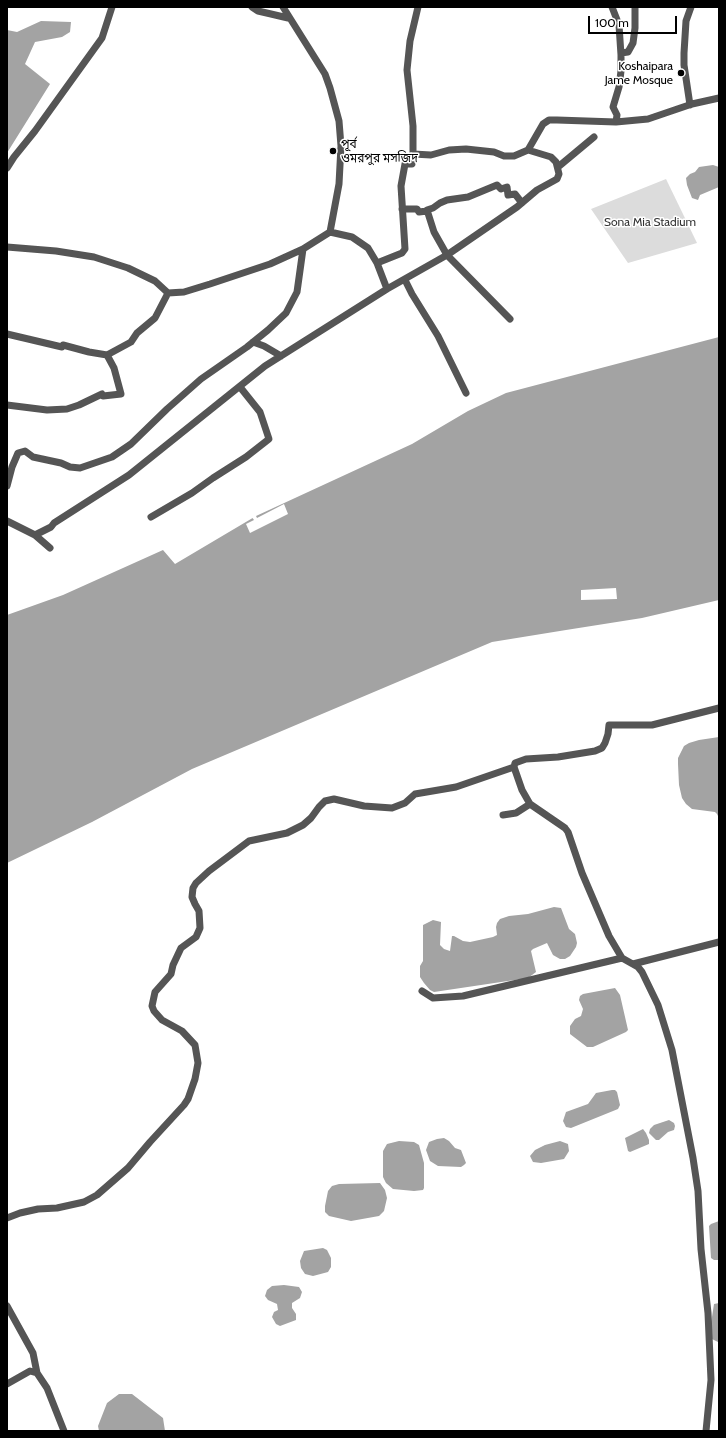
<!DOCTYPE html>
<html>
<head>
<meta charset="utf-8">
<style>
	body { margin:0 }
	#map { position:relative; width:726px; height:1438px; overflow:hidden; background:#fff; font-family:Cabin,sans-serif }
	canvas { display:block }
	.frame { position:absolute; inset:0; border:8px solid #000; pointer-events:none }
	.scale { position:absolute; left:588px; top:16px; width:89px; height:18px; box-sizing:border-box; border:2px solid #000; border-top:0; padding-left:5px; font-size:12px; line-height:14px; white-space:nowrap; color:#000; -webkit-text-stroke:3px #fff; paint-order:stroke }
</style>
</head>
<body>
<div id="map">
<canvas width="726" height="1438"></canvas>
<div class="frame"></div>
<div class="scale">100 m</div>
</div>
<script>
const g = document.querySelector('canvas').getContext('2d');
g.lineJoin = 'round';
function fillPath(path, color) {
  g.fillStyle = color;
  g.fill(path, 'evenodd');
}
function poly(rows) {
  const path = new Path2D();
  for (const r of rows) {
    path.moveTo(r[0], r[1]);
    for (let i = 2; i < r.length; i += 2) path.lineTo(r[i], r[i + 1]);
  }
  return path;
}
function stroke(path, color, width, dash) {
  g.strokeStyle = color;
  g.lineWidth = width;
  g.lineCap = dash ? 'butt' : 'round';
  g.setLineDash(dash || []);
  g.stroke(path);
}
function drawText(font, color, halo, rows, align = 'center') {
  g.font = font + ' Cabin,"Noto Sans Bengali",sans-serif';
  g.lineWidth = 3;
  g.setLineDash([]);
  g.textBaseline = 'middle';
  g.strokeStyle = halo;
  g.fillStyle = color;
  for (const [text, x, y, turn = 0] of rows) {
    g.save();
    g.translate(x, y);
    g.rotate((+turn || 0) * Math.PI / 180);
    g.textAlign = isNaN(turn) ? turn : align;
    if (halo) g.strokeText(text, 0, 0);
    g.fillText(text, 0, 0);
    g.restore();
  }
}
fillPath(poly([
	[666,179,697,243,628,263,591,209]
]), '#dcdcdc');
fillPath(poly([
	[41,21,71,22,70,32,62,37,35,42,25,64,50,84,7,153,7,30,17,32],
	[713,165,719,167,719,187,700,195,698,200,692,198,687,185,686,178,690,174,695,172,699,167],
	[719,337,719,600,642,618,566,630,492,642,192,769,92,822,7,863,7,615,63,595,163,550,175,564,256,516,412,444,468,411,506,393],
	[719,737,719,818,717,814,715,812,692,809,686,804,682,798,679,785,678,764,678,758,684,746,689,743,699,740],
	[554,907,561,908,569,929,575,934,577,943,576,947,570,956,565,959,560,959,553,955,547,943,533,949,531,951,536,972,528,978,434,992,430,990,424,983,420,977,420,966,423,961,423,925,433,920,441,922,440,945,444,949,450,951,452,936,454,936,463,941,470,942,493,937,497,935,496,927,497,923,500,919,509,916,528,914],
	[615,988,620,995,628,1030,626,1032,593,1047,587,1047,570,1034,570,1026,575,1019,581,1016,583,1009,579,1000,580,996,583,994],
	[612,1090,615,1090,617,1092,620,1105,618,1109,571,1128,566,1127,563,1121,566,1112,588,1104,596,1093],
	[669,1120,674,1123,675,1126,674,1130,668,1132,659,1140,656,1140,649,1133,650,1129,654,1125],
	[643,1129,646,1133,649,1140,649,1144,630,1152,628,1151,625,1138],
	[444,1138,449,1141,455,1148,461,1150,466,1163,464,1165,461,1167,438,1166,430,1161,426,1150,429,1142,437,1139],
	[399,1141,414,1142,419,1145,424,1163,424,1188,423,1190,414,1191,393,1189,386,1183,383,1177,383,1151,387,1144],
	[560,1141,568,1144,569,1151,564,1159,541,1163,533,1162,530,1156,535,1150,545,1145],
	[380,1183,385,1190,387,1198,384,1211,379,1216,351,1221,329,1216,325,1212,325,1206,328,1191,332,1186,339,1184],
	[719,1221,719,1260,714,1260,711,1258,709,1226,711,1224],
	[323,1248,327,1250,331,1258,331,1267,328,1272,313,1276,305,1274,301,1268,300,1261,304,1251],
	[284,1285,299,1287,302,1292,300,1298,292,1303,292,1308,296,1314,296,1320,280,1326,276,1324,272,1317,274,1312,278,1310,277,1304,268,1300,265,1296,267,1290,272,1286],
	[719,1303,719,1342,718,1342,712,1339,710,1330,714,1304],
	[119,1394,132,1394,163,1418,165,1431,99,1431,98,1426,107,1403]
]), '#a3a3a3');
fillPath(poly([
	[284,504,288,514,250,533,246,524,254,520,251,516,255,514,257,518],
	[616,588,617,599,581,600,581,590]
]), '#fff');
stroke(poly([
	[252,7,258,11,271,14,288,18],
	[283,7,325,74,330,88,339,121,341,146,339,184,330,232],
	[612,7,619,25,621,55,621,71,619,87,613,107,617,115,616,122],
	[621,53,628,52,633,43,635,28,635,7],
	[690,105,684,65,684,53,686,21,691,7],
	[528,150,543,124,549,120,557,120,616,122,648,119,692,104,719,98],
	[558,167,594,137],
	[7,168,14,157,35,131,102,38,112,7],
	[402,209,417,209,419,212,427,211,427,210,433,208,440,203,447,200,468,197,497,185,501,189,507,187,508,195,515,194,522,203],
	[427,210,434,232,447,255,510,319],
	[7,247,56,251,94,257,128,268,155,281,168,293,184,292,210,284,270,264,303,249],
	[377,263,402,253,405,249,401,186,405,164,412,164,413,154],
	[405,280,412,294,438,336,466,393],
	[7,334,62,347,63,345,89,352,107,355],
	[253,342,264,346,281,356],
	[7,405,47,410,67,409,79,405,102,394,103,396,121,394,114,368,107,355,131,342,137,333,155,318,168,293],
	[7,486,12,467,18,453,25,451,33,457,61,463,70,467,80,468,112,457,131,444,167,409,201,379,247,347,268,330,286,313,297,292,303,249,330,232,352,237,368,248,377,263,387,289],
	[151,517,192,493,213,478,246,457,269,439,260,412,240,387],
	[7,521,35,535,50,548],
	[35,535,51,527,54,523,129,475,265,366,387,289,447,255,517,207,537,190,557,179,559,174,556,162,551,157,528,150,514,156,504,156,494,152,466,149,449,150,431,155,413,154,413,126,407,70,410,41,418,7],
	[503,815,516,813,530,804],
	[633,964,719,942],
	[422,991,433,998,463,996,622,958],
	[7,1218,20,1213,38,1209,57,1208,84,1202,97,1195,128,1168,150,1142,184,1105,188,1099,195,1079,198,1063,195,1045,182,1031,162,1020,154,1011,152,1006,155,992,171,974,173,965,181,948,196,937,200,928,199,911,195,904,192,897,193,888,196,883,209,871,249,841,287,833,303,825,311,818,319,807,325,801,334,799,364,806,392,808,405,803,415,794,456,787,514,767],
	[7,1306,33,1353,37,1373],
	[7,1384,30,1371,37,1373,47,1388,64,1431],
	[706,1431,711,1380,708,1313,701,1249,698,1191,693,1158,672,1050,658,1005,642,972,638,967,622,958,609,936,582,873,568,832,565,828,530,804,522,790,514,767,515,763,526,759,558,757,595,751,602,748,605,743,608,734,609,725,652,725,719,708]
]), '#555', 7);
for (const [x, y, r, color] of [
	[681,73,4,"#000"],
	[333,151,4,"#000"]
]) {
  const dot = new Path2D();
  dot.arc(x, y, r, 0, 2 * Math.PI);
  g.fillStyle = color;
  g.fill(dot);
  stroke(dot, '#fff', 1.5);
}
drawText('12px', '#000', '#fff', [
	["Koshaipara",673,66],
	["Jame Mosque",673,80],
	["পূর্ব",341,144,"left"],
	["ওমরপুর মসজিদ",341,158,"left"]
], 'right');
drawText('12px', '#333', '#fff', [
	["Sona Mia Stadium",650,222]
]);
</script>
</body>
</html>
